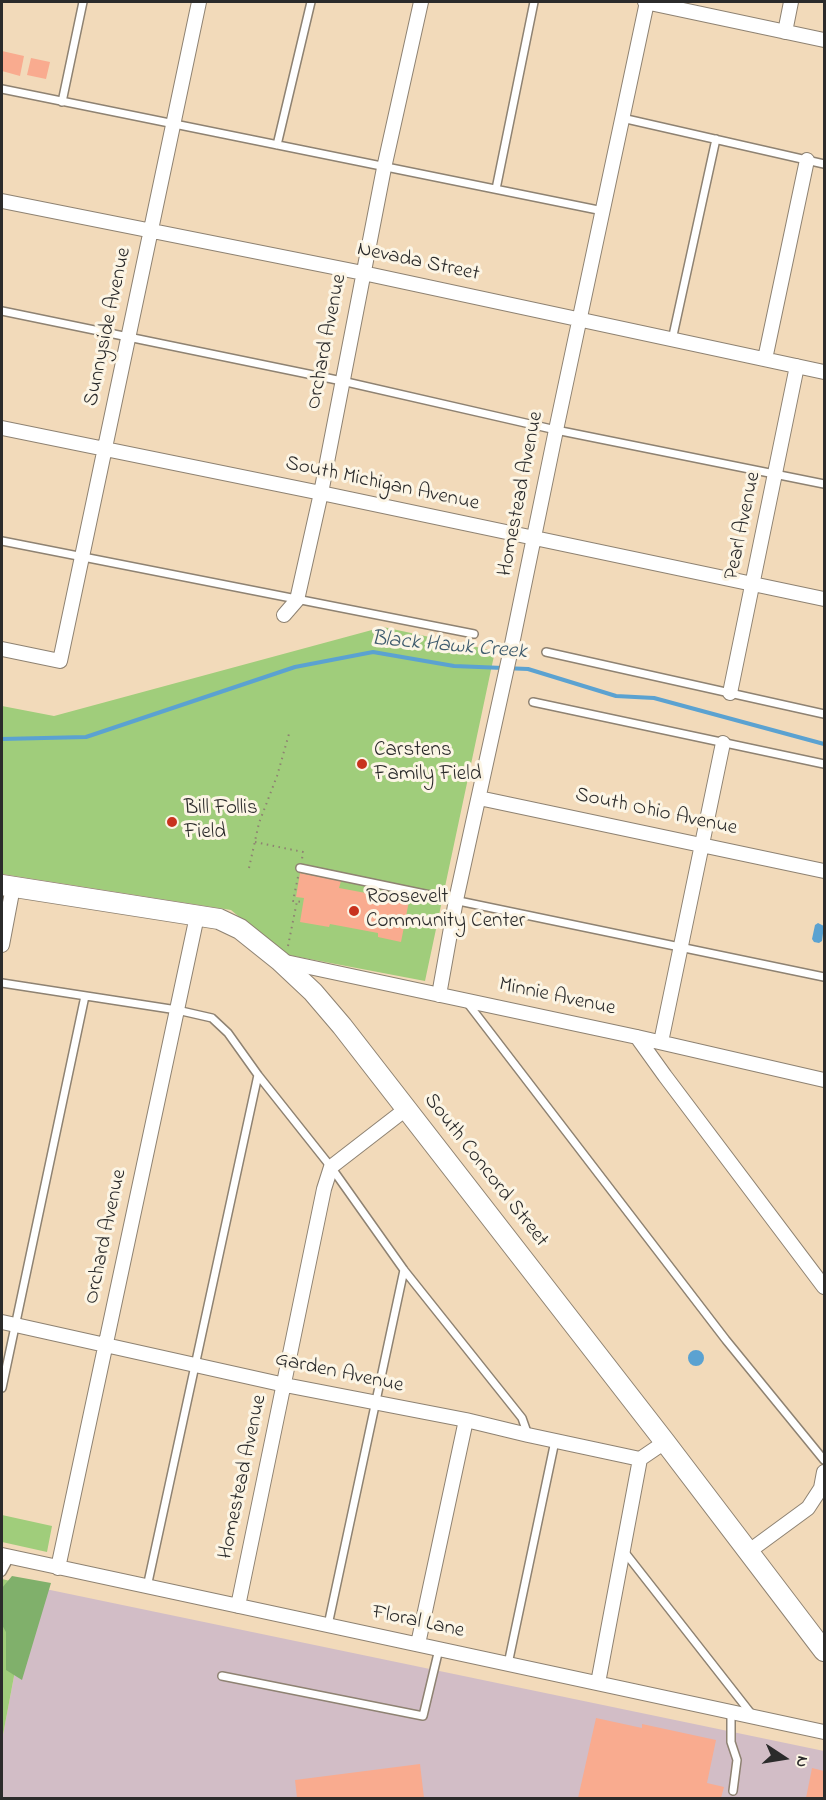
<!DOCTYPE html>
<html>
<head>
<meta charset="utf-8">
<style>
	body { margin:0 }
	#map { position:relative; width:826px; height:1800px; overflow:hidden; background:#f2daba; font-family:"Indie Flower",sans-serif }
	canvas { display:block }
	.frame { position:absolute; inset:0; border:3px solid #2b2b2b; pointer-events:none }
	.north { position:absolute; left:754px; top:1728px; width:60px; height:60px; -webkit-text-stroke:4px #fcf5e5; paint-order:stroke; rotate:102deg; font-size:16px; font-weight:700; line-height:24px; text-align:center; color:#2b2b2b }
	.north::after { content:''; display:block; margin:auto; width:21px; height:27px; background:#2b2b2b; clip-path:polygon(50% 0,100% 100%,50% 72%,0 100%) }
</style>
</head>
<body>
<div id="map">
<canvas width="826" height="1800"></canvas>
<div class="frame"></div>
<div class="north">N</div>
</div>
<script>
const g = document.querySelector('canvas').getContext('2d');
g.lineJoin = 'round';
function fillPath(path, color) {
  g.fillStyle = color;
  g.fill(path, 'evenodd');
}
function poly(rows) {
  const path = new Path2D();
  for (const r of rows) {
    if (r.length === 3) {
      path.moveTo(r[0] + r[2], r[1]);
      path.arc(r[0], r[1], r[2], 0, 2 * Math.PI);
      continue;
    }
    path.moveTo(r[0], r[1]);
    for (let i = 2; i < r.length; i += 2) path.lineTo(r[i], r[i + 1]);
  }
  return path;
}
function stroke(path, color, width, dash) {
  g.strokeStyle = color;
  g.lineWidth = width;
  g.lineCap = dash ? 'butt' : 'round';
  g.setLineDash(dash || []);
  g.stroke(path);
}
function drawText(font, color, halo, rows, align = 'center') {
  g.font = font + ' "Indie Flower",sans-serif';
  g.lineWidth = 6;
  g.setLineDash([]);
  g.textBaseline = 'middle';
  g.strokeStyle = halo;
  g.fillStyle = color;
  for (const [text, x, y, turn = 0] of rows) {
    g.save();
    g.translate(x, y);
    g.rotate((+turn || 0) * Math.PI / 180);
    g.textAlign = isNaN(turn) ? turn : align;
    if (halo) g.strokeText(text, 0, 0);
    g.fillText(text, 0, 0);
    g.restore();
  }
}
fillPath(poly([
	[31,1586,824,1751,824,1798,2,1798,2,1740]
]), '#d2bdc6');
fillPath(poly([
	[383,627,495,651,425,981,283,954,231,910,2,874,2,706,54,716],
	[2,1515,52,1526,47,1552,2,1542],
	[2,1579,31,1586,2,1740]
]), '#a0cd7b');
fillPath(poly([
	[12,1576,51,1583,22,1680,6,1670,6,1632,2,1625,2,1588]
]), '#80b06b');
fillPath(poly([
	[818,923,824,926,822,941,819,943,814,942,812,939,815,925],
	[696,1358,8]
]), '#5ba2d1');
stroke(poly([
	[2,739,86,737,295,667,373,652,454,666,528,669,616,696,654,698,824,744]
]), '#5ba2d1', 4);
fillPath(poly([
	[2,51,24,56,20,76,2,71],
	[31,58,50,62,46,79,27,75],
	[300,873,341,881,339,888,409,901,401,942,378,937,378,933,330,924,329,927,300,922,304,898,296,897],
	[596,1718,642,1728,642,1724,716,1740,707,1783,724,1787,721,1798,578,1798],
	[420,1764,424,1798,297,1798,295,1780],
	[812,1768,824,1771,824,1798,806,1798]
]), '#f9ab8f');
const lane = poly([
	[2,89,603,211],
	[62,102,83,2],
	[622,118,824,164],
	[277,145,311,2],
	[496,189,534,2],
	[2,311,342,381,556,430,824,484],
	[672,340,716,139],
	[2,541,474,634],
	[546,652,824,714],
	[533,702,824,764],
	[300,868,824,977],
	[2,983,177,1010,212,1018,228,1033,258,1075,147,1587],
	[466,1001,726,1340,824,1460],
	[258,1075,331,1167,404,1270,522,1418,528,1435],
	[2,1388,85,996],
	[623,1550,753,1716],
	[2,1572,10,1557],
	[328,1625,404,1270],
	[508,1664,555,1441],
	[222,1676,423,1716,439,1649],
	[731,1713,731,1742,737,1760,733,1791]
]);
const street = poly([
	[645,2,824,40],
	[785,32,791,2],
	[2,201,363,273,824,372],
	[765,359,807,160],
	[2,428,321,493,824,599],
	[284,615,297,600,321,493,384,168,421,2],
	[2,649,60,661,199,2],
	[730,693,797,366],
	[479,798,824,871],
	[2,945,13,887],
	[281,961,637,1037,824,1080],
	[439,995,456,900,511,649,556,430,647,2],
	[637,1037,665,1076,824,1287],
	[661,1042,723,743],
	[2,1322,285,1385,466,1420,528,1435,640,1459,665,1442],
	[748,1552,808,1508,821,1488,824,1472],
	[2,1555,824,1732],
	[58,1568,197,916],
	[238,1606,324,1189,331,1167,406,1109],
	[418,1644,466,1420],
	[598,1683,640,1459]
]);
const secondary = poly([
	[2,885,219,919,240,929,280,961,313,992,342,1026,665,1442,824,1651]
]);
stroke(lane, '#8e8272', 10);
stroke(street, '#8e8272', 16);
stroke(secondary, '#8e8272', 22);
stroke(poly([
	[255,842,303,852,302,859],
	[249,868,259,823,277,776,289,734],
	[298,877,293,901,302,902],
	[288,946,297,901]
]), '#8e8272', 2, [1.5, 4.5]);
stroke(lane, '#fff', 7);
stroke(street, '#fff', 14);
stroke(secondary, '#fff', 20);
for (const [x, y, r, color] of [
	[362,764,6,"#c8321e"],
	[172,822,6,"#c8321e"],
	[354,911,6,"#c8321e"]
]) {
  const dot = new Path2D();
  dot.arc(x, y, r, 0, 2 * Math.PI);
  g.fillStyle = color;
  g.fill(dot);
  stroke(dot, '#fcf5e5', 2);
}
drawText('21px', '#2b2b2b', '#fcf5e5', [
	["Nevada Street",418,263,12],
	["Sunnyside Avenue",109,327,-78],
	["Orchard Avenue",328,342,-79],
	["South Michigan Avenue",382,485,12],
	["Homestead Avenue",522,494,-79],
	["Pearl Avenue",744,526,-78],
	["South Ohio Avenue",656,813,12],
	["Minnie Avenue",557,998,12],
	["South Concord Street",485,1171,52],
	["Orchard Avenue",107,1237,-78],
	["Garden Avenue",339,1374,12],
	["Homestead Avenue",244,1477,-78],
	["Floral Lane",418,1623,12]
]);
drawText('21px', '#2b2b2b', '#fcf5e5', [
	["Carstens",374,752],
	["Family Field",374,776],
	["Bill Follis",184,810],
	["Field",184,834],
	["Roosevelt",366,899],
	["Community Center",366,923]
], 'left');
drawText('italic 22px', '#3e5b6d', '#fcf5e5', [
	["Black Hawk Creek",449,647,5]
]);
</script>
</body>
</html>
